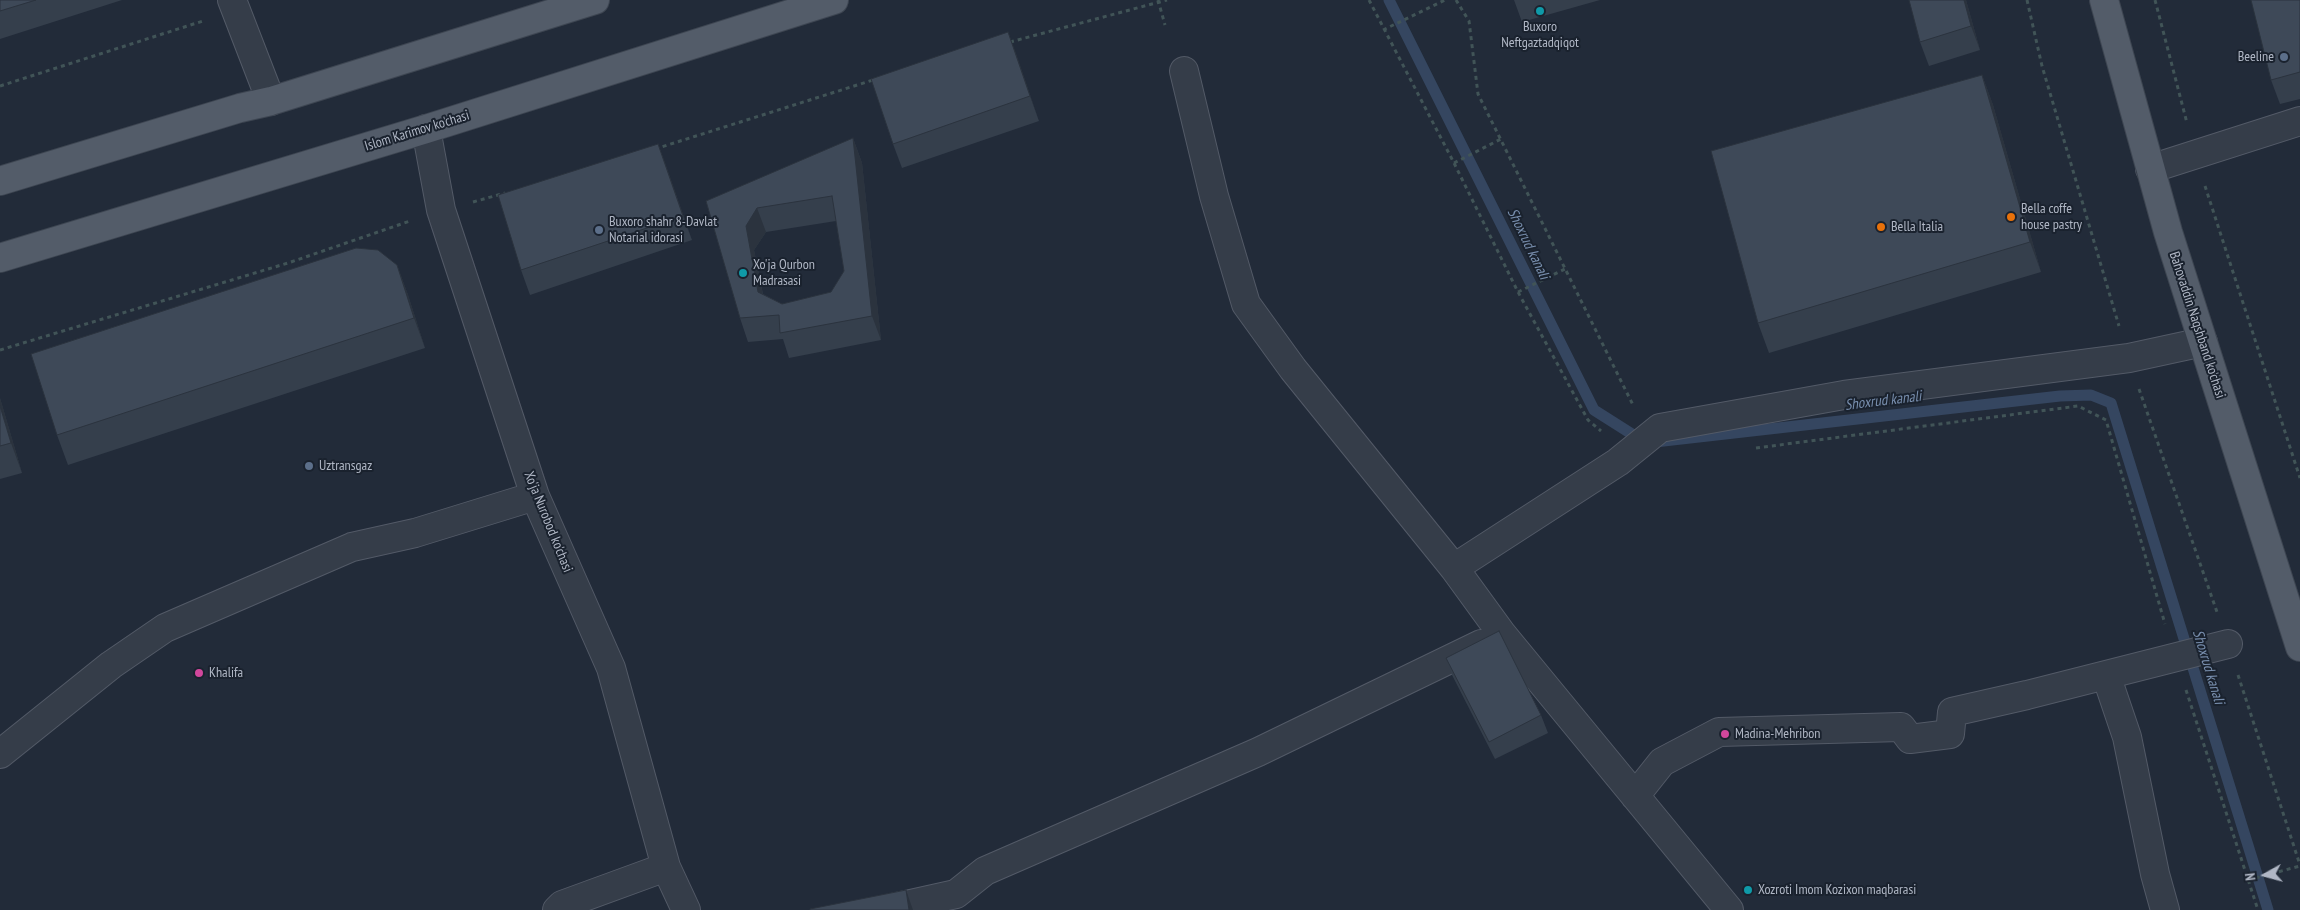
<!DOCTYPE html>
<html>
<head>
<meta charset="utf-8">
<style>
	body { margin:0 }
	#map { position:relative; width:2300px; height:910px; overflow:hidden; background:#222b39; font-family:"PT Sans Narrow",sans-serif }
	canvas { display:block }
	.north { position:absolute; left:2240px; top:850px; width:50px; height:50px; -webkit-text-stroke:4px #1a222e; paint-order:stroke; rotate:263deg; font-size:14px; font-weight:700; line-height:20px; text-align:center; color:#b0b7c5 }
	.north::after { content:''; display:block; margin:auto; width:18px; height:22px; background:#b0b7c5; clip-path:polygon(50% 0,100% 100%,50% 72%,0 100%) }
</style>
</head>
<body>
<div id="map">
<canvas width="2300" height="910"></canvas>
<div class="north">N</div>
</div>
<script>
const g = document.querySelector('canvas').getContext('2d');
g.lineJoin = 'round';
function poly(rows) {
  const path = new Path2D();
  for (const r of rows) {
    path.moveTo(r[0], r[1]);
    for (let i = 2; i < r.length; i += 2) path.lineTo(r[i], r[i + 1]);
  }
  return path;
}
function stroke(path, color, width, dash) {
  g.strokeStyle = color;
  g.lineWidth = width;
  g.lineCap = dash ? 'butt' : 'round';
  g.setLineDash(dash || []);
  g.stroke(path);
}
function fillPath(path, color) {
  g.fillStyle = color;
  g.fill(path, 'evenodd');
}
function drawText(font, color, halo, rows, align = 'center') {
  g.font = font + ' "PT Sans Narrow",sans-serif';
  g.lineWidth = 4;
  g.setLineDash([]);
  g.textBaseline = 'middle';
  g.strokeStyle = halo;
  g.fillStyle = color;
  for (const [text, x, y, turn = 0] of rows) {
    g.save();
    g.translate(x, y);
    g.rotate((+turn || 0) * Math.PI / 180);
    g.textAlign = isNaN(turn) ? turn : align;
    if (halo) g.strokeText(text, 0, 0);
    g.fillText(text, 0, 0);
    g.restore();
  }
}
stroke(poly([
	[1389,0,1594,410,1646,443,2060,396,2091,395,2111,403,2268,910]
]), '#354660', 11);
const minor = poly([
	[232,0,271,101],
	[1184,71,1214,196,1246,304,1293,369,1454,568,1502,634,1729,910],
	[426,129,441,210,535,496,611,668,666,867,686,910],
	[2150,169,2300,121],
	[1454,568,1618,462,1660,428,1844,395,2129,358,2203,342],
	[2106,675,2127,737,2155,874,2165,910],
	[0,754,111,665,165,628,352,547,415,533,535,496],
	[1635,796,1662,762,1719,732,1901,727,1910,739,1950,734,1952,712,2027,695,2228,644],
	[557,910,562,905,666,867],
	[884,910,956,894,985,871,1258,752,1481,644]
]);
const major = poly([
	[2104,0,2168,232,2300,647],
	[0,181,240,108,271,101,595,0],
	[0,258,426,129,834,0]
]);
stroke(minor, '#535a67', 30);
stroke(major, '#3e4652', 30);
stroke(poly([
	[1158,0,1165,25],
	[1369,0,1454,163,1518,292,1588,420,1601,431],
	[1456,0,1469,21,1478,94,1633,405],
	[2027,0,2042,66,2119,326],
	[2155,0,2187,123],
	[1383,30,1445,0],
	[1010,42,1167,0],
	[0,86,203,21],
	[655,149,873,80],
	[1454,163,1501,139],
	[2205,186,2300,478],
	[473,202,505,193],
	[1518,292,1565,269],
	[0,350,288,263,410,221],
	[2139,389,2217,612],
	[1756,448,2078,406,2106,420,2165,624],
	[2238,675,2300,865],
	[2186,690,2258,910],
	[2248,880,2300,866]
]), '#415457', 3, [4, 4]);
stroke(minor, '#353d49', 28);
stroke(major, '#535c69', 28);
fillPath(poly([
	[0,0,122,0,0,39],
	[1514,0,1600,0,1522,22],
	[1966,0,1980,50,1929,66,1920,42],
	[2300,0,2300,99,2280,104,2271,80],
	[1008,32,1039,121,902,168,893,144],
	[1982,75,1993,105,2041,272,1769,353,1758,323],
	[853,138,862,163,881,340,789,358,783,339,748,342,740,318,706,201],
	[836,221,844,271,831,292,782,304,763,294,754,250,766,232],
	[658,144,692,240,530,295,521,270],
	[397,265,408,295,425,348,68,465,57,435],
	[0,398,22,473,0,479],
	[1446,658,1541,715,1548,733,1495,759,1452,675]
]), '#353f4c');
fillPath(poly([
	[1964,0,1966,0,1980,50,1971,26],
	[1008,32,1017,56,1039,121,1030,96],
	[1982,75,1993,105,2041,272,2030,242],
	[853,138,862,163,881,340,872,316],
	[658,144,667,168,692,240,683,216],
	[757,208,766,232,754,250,767,316,758,292,746,226],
	[397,265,408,295,425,348,414,318],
	[0,398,22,473,11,443,0,406],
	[906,890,913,910,909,910]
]), '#2b333e');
const building = poly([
	[0,0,36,0,0,11,0,0],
	[1909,0,1964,0,1971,26,1920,42,1909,0],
	[2251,0,2300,0,2300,72,2271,80,2251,0],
	[1008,32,1030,96,893,144,871,79,1008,32],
	[1982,75,2030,242,1758,323,1711,151,1982,75],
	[853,138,872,316,780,333,779,315,740,318,706,201,853,138],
	[832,196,844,271,831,292,782,304,758,292,746,226,757,208,832,196],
	[658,144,683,216,521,270,498,195,658,144],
	[356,248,378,250,397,265,414,318,57,435,31,354,356,248],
	[0,406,11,443,0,446,0,406],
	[1499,631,1541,715,1489,742,1446,658,1499,631],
	[906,890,909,910,810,910,810,909,906,890]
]);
fillPath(building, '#3e4958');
stroke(building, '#2b333e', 1);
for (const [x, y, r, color] of [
	[1540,11,5,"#0f9aa8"],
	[2284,57,5,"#5c6f8a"],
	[2011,217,5,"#e8710a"],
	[1881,227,5,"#e8710a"],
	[599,230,5,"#5c6f8a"],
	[743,273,5,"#0f9aa8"],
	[309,466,5,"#5c6f8a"],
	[199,673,5,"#d1479c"],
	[1725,734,5,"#d1479c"],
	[1748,890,5,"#0f9aa8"]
]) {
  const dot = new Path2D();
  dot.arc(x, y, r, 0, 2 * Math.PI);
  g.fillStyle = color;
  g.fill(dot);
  stroke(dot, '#1a222e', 2);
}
drawText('14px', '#b0b7c5', '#1a222e', [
	["Buxoro",1540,27,"center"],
	["Neftgaztadqiqot",1540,43,"center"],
	["Beeline",2274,57,"right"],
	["Bella coffe",2021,209],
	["house pastry",2021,225],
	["Buxoro shahr 8-Davlat",609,222],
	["Notarial idorasi",609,238],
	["Bella Italia",1891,227],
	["Xo'ja Qurbon",753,265],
	["Madrasasi",753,281],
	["Uztransgaz",319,466],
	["Khalifa",209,673],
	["Madina-Mehribon",1735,734],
	["Xozroti Imom Kozixon maqbarasi",1758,890]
], 'left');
drawText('14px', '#b0b7c5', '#1a222e', [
	["Islom Karimov ko'chasi",417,131,-17],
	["Bahovaddin Naqshband ko'chasi",2197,325,72],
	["Xo'ja Nurobod ko'chasi",548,522,68]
]);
drawText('italic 15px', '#788ead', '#1a222e', [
	["Shoxrud kanali",1528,244,64],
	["Shoxrud kanali",1883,401,-7],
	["Shoxrud kanali",2208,667,73]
]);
</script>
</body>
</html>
